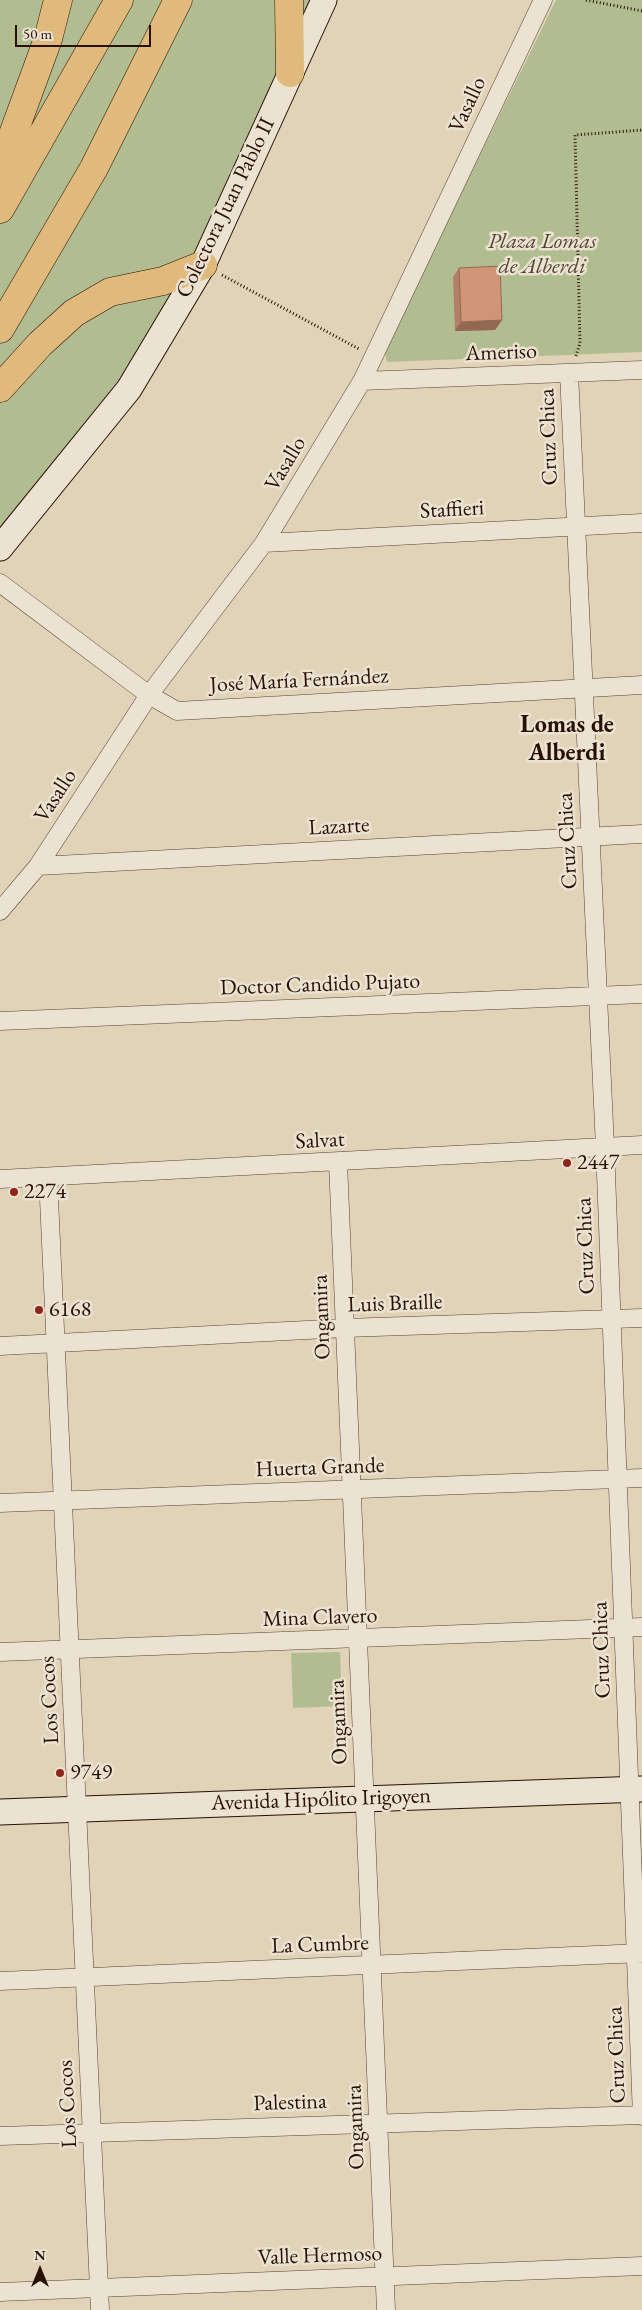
<!DOCTYPE html>
<html>
<head>
<meta charset="utf-8">
<style>
	body { margin:0 }
	#map { position:relative; width:642px; height:2310px; overflow:hidden; background:#e0d3b8; font-family:"EB Garamond",serif }
	canvas { display:block }
	.north { position:absolute; left:15px; top:2245px; width:50px; height:50px; -webkit-text-stroke:4px #ebe2d1; paint-order:stroke; rotate:0deg; font-size:14px; font-weight:700; line-height:20px; text-align:center; color:#291005 }
	.north::after { content:''; display:block; margin:auto; width:18px; height:22px; background:#291005; clip-path:polygon(50% 0,100% 100%,50% 72%,0 100%) }
	.scale { position:absolute; left:15px; top:25px; width:136px; height:22px; box-sizing:border-box; border:2px solid #291005; border-top:0; padding-left:6px; font-size:15px; line-height:18px; white-space:nowrap; color:#291005; -webkit-text-stroke:4px #ebe2d1; paint-order:stroke }
</style>
</head>
<body>
<div id="map">
<canvas width="642" height="2310"></canvas>
<div class="north">N</div>
<div class="scale">50 m</div>
</div>
<script>
const g = document.querySelector('canvas').getContext('2d');
g.lineJoin = 'round';
function fillPath(path, color) {
  g.fillStyle = color;
  g.fill(path, 'evenodd');
}
function poly(rows) {
  const path = new Path2D();
  for (const r of rows) {
    path.moveTo(r[0], r[1]);
    for (let i = 2; i < r.length; i += 2) path.lineTo(r[i], r[i + 1]);
  }
  return path;
}
function stroke(path, color, width, dash) {
  g.strokeStyle = color;
  g.lineWidth = width;
  g.lineCap = dash ? 'butt' : 'round';
  g.setLineDash(dash || []);
  g.stroke(path);
}
function drawText(font, color, halo, rows, align = 'center') {
  g.font = font + ' "EB Garamond",serif';
  g.lineWidth = 5;
  g.setLineDash([]);
  g.textBaseline = 'middle';
  g.strokeStyle = halo;
  g.fillStyle = color;
  for (const [text, x, y, turn = 0] of rows) {
    g.save();
    g.translate(x, y);
    g.rotate((+turn || 0) * Math.PI / 180);
    g.textAlign = isNaN(turn) ? turn : align;
    if (halo) g.strokeText(text, 0, 0);
    g.fillText(text, 0, 0);
    g.restore();
  }
}
fillPath(poly([
	[0,0,324,0,203,265,0,548],
	[556,0,642,0,642,352,387,362,384,350],
	[340,1652,342,1706,293,1708,291,1653]
]), '#b1bd90');
const street = poly([
	[569,373,605,1147,642,2116],
	[362,381,642,370],
	[264,543,642,523],
	[0,583,149,695,177,711,642,685],
	[38,866,642,834],
	[0,911,38,866,149,695,264,543,362,381,543,0],
	[0,1021,642,994],
	[338,1162,386,2310],
	[48,1177,100,2310],
	[0,1179,642,1145],
	[0,1346,345,1328,642,1318],
	[0,1503,642,1478],
	[0,1652,642,1627],
	[0,1981,642,1953],
	[0,2136,642,2115],
	[0,2292,642,2266]
]);
const secondary = poly([
	[0,548,129,389,203,265,324,0],
	[0,1812,642,1789]
]);
const highway = poly([
	[289,0,290,73],
	[0,170,48,39,58,0],
	[0,209,119,0],
	[0,329,94,168,178,0],
	[0,388,40,344,74,313,110,292,163,281,203,265]
]);
stroke(street, '#574132', 19);
stroke(secondary, '#291005', 27);
stroke(highway, '#291005', 29);
stroke(poly([
	[586,0,642,11],
	[222,275,359,349],
	[576,356,580,343,575,135,642,130]
]), '#291005', 3, [1, 2.5]);
stroke(street, '#ebe2d1', 18);
stroke(secondary, '#ebe2d1', 25);
stroke(highway, '#e0ba7c', 28);
fillPath(poly([
	[459,268,502,320,495,330,455,331,453,277]
]), '#b38066');
fillPath(poly([
	[502,320,495,330,455,331,461,322]
]), '#926853');
const building = poly([
	[500,266,502,320,461,322,459,268,500,266]
]);
fillPath(building, '#d09577');
stroke(building, '#926853', 1);
for (const [x, y, r, color] of [
	[567,1163,5,"#8f2418"],
	[14,1192,5,"#8f2418"],
	[39,1310,5,"#8f2418"],
	[60,1773,5,"#8f2418"]
]) {
  const dot = new Path2D();
  dot.arc(x, y, r, 0, 2 * Math.PI);
  g.fillStyle = color;
  g.fill(dot);
  stroke(dot, '#ebe2d1', 2);
}
drawText('22px', '#291005', '#ebe2d1', [
	["Vasallo",468,105,-65],
	["Colectora Juan Pablo II",226,208,-64],
	["Ameriso",501,353,-2],
	["Cruz Chica",549,437,-92],
	["Vasallo",286,464,-59],
	["Staffieri",452,510,-3],
	["José María Fernández",299,681,-3],
	["Vasallo",56,796,-57],
	["Lazarte",339,827,-3],
	["Cruz Chica",568,841,-93],
	["Doctor Candido Pujato",320,985,-2],
	["Salvat",320,1141,-3],
	["Cruz Chica",586,1246,-92],
	["Luis Braille",395,1304,-2],
	["Ongamira",322,1317,-92],
	["Huerta Grande",320,1468,-2],
	["Mina Clavero",320,1618,-2],
	["Cruz Chica",602,1650,-92],
	["Los Cocos",50,1700,-93],
	["Ongamira",339,1722,-92],
	["Avenida Hipólito Irigoyen",321,1800,-2],
	["La Cumbre",320,1945,-2],
	["Cruz Chica",617,2055,-92],
	["Palestina",290,2103,-2],
	["Los Cocos",68,2104,-93],
	["Ongamira",356,2127,-92],
	["Valle Hermoso",320,2256,-2]
]);
drawText('italic 22px', '#52442f', '#ebe2d1', [
	["Plaza Lomas",542,242],
	["de Alberdi",542,267]
]);
drawText('22px', '#291005', '#ebe2d1', [
	["2447",577,1163],
	["2274",24,1192],
	["6168",49,1310],
	["9749",70,1773]
], 'left');
drawText('bold 24px', '#291005', '#ebe2d1', [
	["Lomas de",567,725],
	["Alberdi",567,753]
]);
</script>
</body>
</html>
